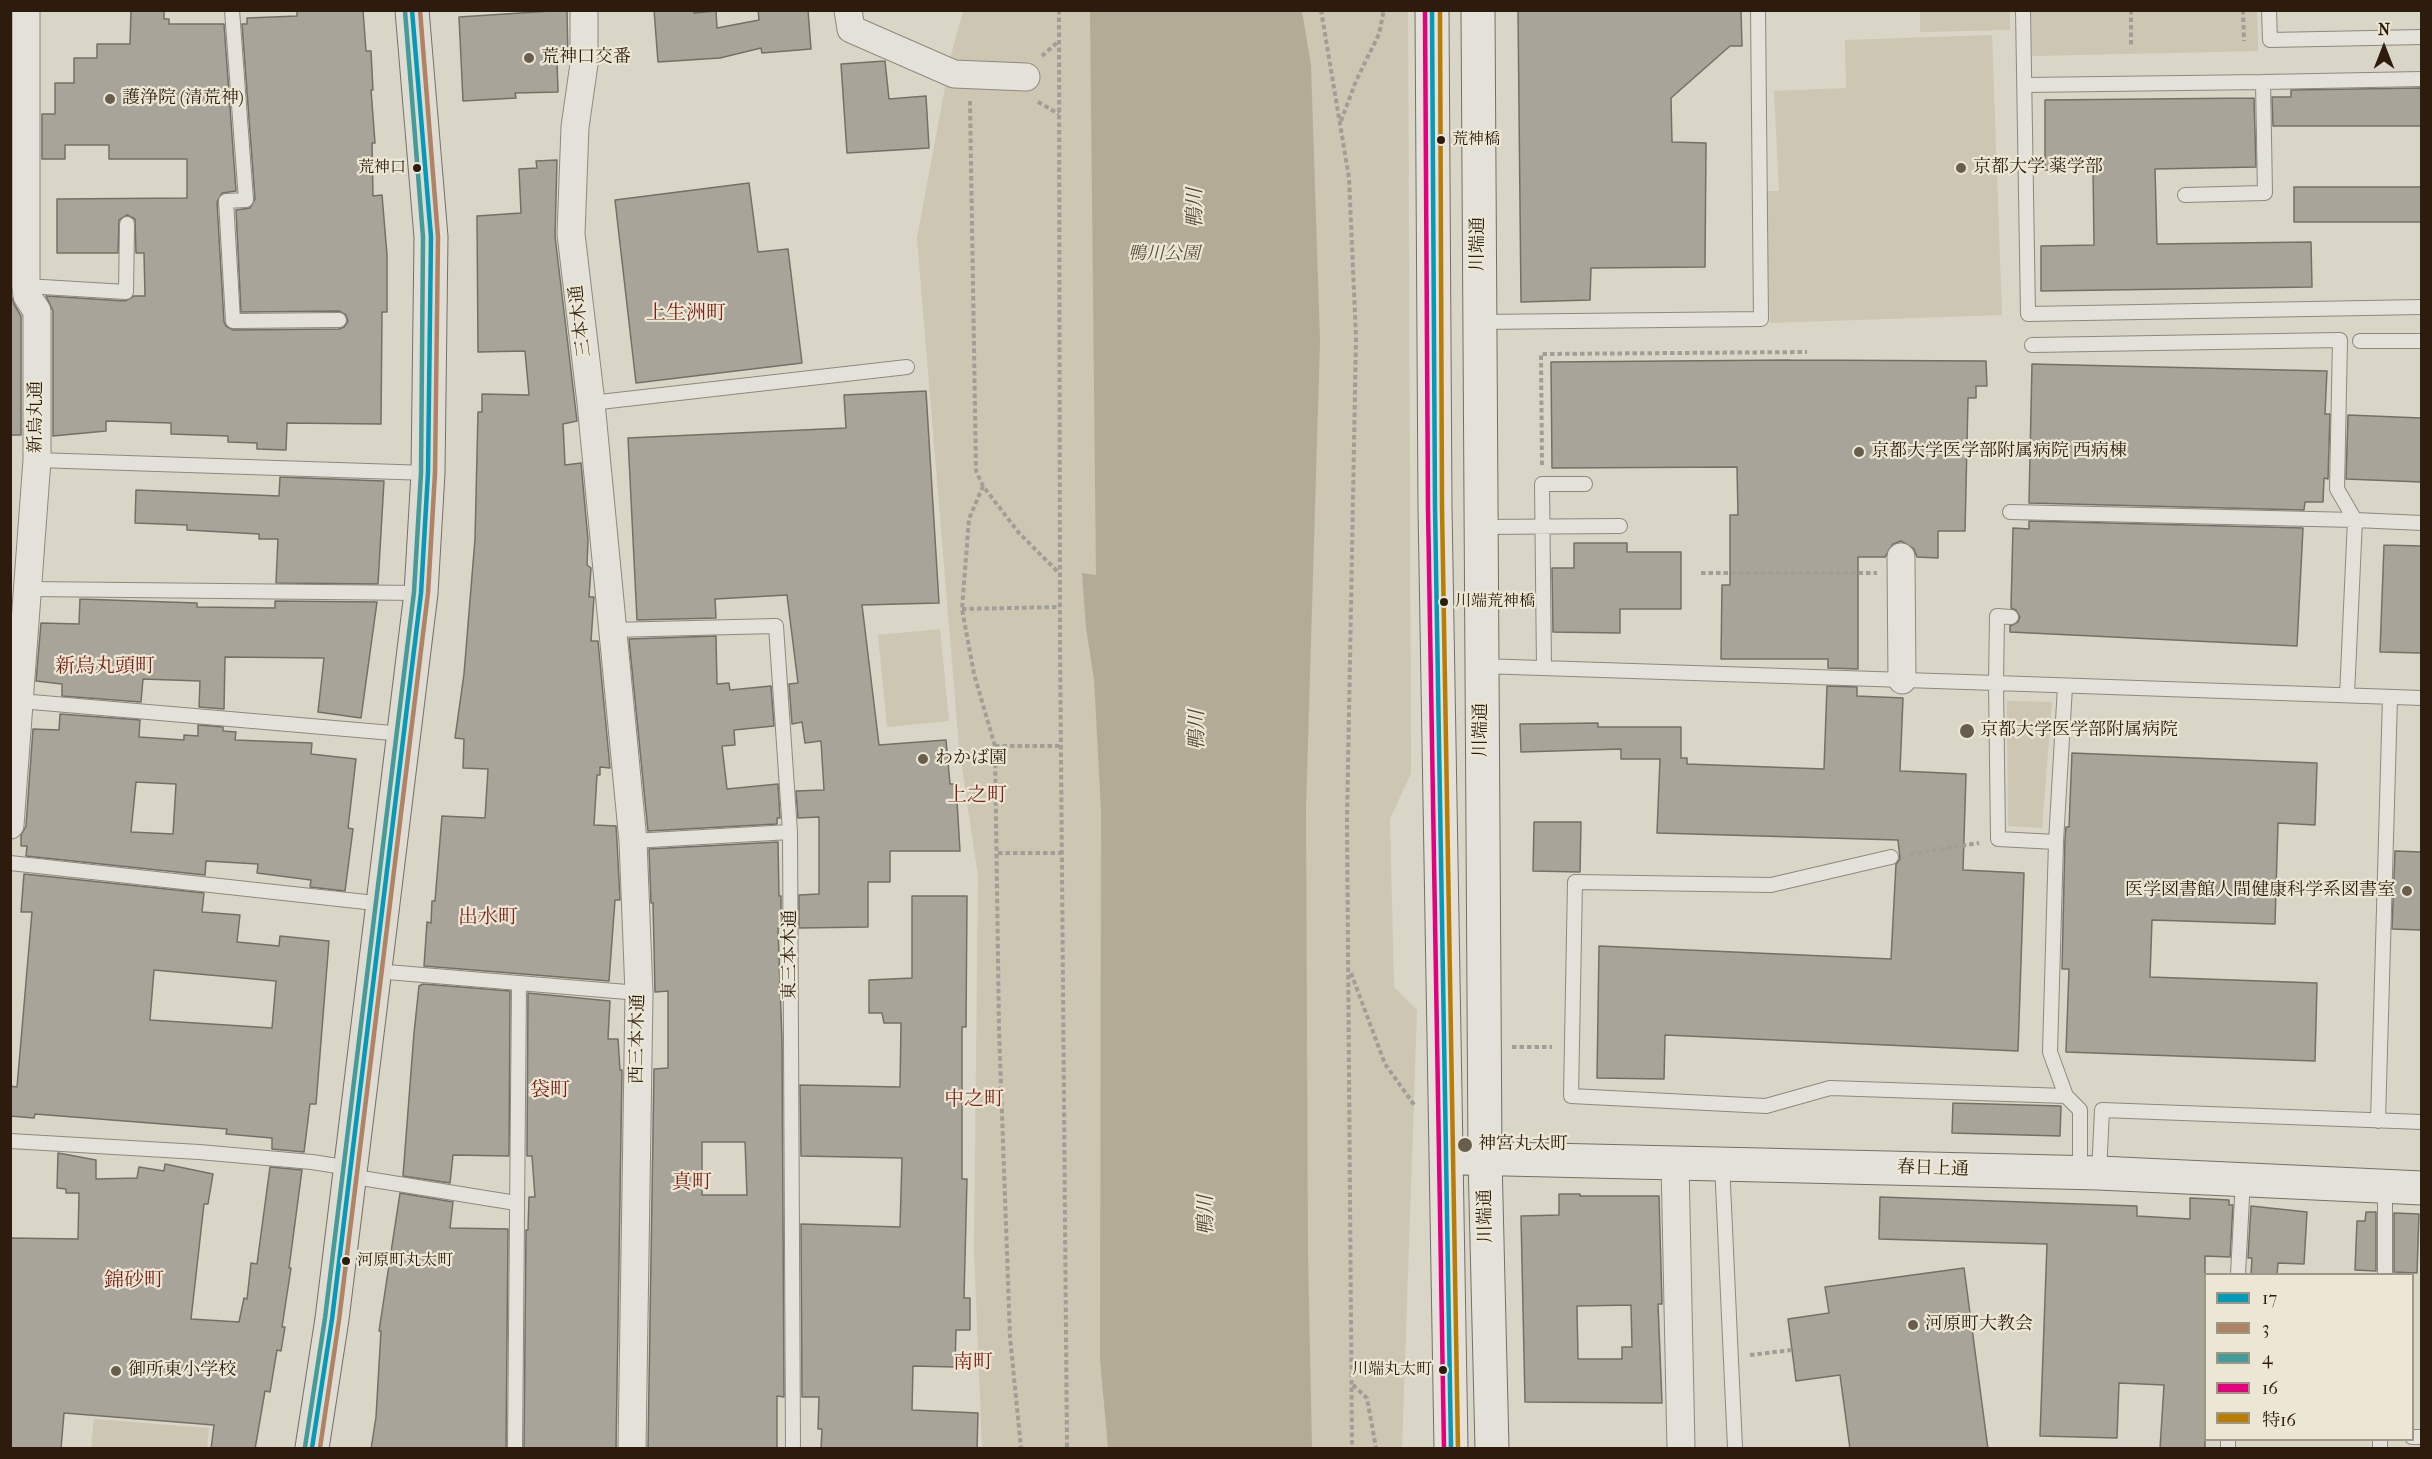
<!DOCTYPE html>
<html>
<head>
<meta charset="utf-8">
<style>
	body { margin:0 }
	#map { position:relative; width:2432px; height:1459px; overflow:hidden; background:#d9d5c7; font-family:"IM FELL French Canon","Noto Serif JP",serif }
	canvas { display:block }
	.frame { position:absolute; inset:0; border:12px solid #2d1c0d; pointer-events:none }
	.legend { position:absolute; left:2204px; top:1273px; width:210px; height:168px; box-sizing:border-box; background:#ece7d5; border:2px solid #a09685; margin:0; padding:8px 10px; list-style:none; font-size:18px; color:#2d1c0d }
	.legend li { display:flex; align-items:center; gap:12px; height:30px }
	.legend b { width:30px; border:2px solid #a09685 }
	.north { position:absolute; left:2354px; top:18px; width:60px; height:60px; -webkit-text-stroke:4px #ece7d5; paint-order:stroke; rotate:0deg; font-size:16px; font-weight:700; line-height:24px; text-align:center; color:#2d1c0d }
	.north::after { content:''; display:block; margin:auto; width:21px; height:27px; background:#2d1c0d; clip-path:polygon(50% 0,100% 100%,50% 72%,0 100%) }
</style>
</head>
<body>
<div id="map">
<canvas width="2432" height="1459"></canvas>
<div class="frame"></div>
<ul class="legend">
<li><b style="height:8px;background:#049bbb"></b>17</li>
<li><b style="height:8px;background:#b08365"></b>3</li>
<li><b style="height:8px;background:#439c9a"></b>4</li>
<li><b style="height:8px;background:#e5007d"></b>16</li>
<li><b style="height:8px;background:#ba7d04"></b>特16</li>
</ul>
<div class="north">N</div>
</div>
<script>
const g = document.querySelector('canvas').getContext('2d');
g.lineJoin = 'round';
function fillPath(path, color) {
  g.fillStyle = color;
  g.fill(path, 'evenodd');
}
function poly(rows) {
  const path = new Path2D();
  for (const r of rows) {
    path.moveTo(r[0], r[1]);
    for (let i = 2; i < r.length; i += 2) path.lineTo(r[i], r[i + 1]);
  }
  return path;
}
function stroke(path, color, width, dash) {
  g.strokeStyle = color;
  g.lineWidth = width;
  g.lineCap = dash ? 'butt' : 'round';
  g.setLineDash(dash || []);
  g.stroke(path);
}
function drawText(font, color, halo, rows, align = 'center') {
  g.font = font + ' "IM FELL French Canon","Noto Serif JP",serif';
  g.lineWidth = 4.5;
  g.setLineDash([]);
  g.textBaseline = 'middle';
  g.strokeStyle = halo;
  g.fillStyle = color;
  for (const [text, x, y, turn = 0] of rows) {
    g.save();
    g.translate(x, y);
    g.rotate((+turn || 0) * Math.PI / 180);
    g.textAlign = isNaN(turn) ? turn : align;
    if (halo) g.strokeText(text, 0, 0);
    g.fillText(text, 0, 0);
    g.restore();
  }
}
fillPath(poly([
	[963,11,1408,11,1411,773,1390,819,1394,987,1417,1010,1402,1448,982,1448,974,1249,978,876,959,747,917,238,951,55],
	[1920,11,2010,11,2010,30,1920,32],
	[2031,11,2257,11,2258,51,2032,56],
	[1992,35,2002,315,1770,323,1765,191,1779,191,1774,91,1846,88,1845,40],
	[940,629,949,721,887,727,878,635],
	[2007,701,2052,702,2042,828,2008,826],
	[94,1419,209,1428,207,1448,91,1448]
]), '#ccc6b2');
fillPath(poly([
	[1090,11,1302,11,1311,65,1320,341,1306,809,1308,1254,1312,1448,1108,1448,1100,1360,1101,810,1094,679,1086,628,1082,573,1096,575]
]), '#b4ab97');
const building = poly([
	[131,10,164,10,164,19,169,19,169,24,224,24,236,191,222,193,217,202,224,322,226,326,233,330,339,329,344,327,348,321,346,315,339,311,241,312,236,210,250,208,255,199,242,24,247,24,247,18,297,16,297,10,363,10,366,51,371,51,373,90,371,90,375,143,372,143,373,196,382,195,387,255,387,312,382,312,381,424,287,423,286,450,257,449,257,443,228,442,228,436,171,434,171,423,106,421,106,431,53,436,53,311,46,296,125,301,134,296,145,296,144,253,136,253,135,219,127,215,119,220,118,253,57,253,57,199,187,198,187,159,109,159,109,145,65,145,65,159,42,159,42,114,55,114,55,83,74,83,74,58,97,58,97,44,130,44,131,10],
	[567,10,568,60,557,61,558,92,515,93,516,98,463,101,459,17,567,10],
	[654,10,694,10,694,13,716,11,717,28,759,20,758,10,808,10,811,49,762,53,761,48,720,58,658,62,654,10],
	[1518,10,1741,10,1742,46,1730,46,1671,98,1672,142,1706,143,1705,267,1591,268,1590,300,1521,302,1518,10],
	[885,61,889,99,926,96,929,148,847,153,841,64,885,61],
	[2421,88,2421,126,2273,126,2272,97,2291,97,2291,90,2421,88],
	[2254,98,2256,167,2155,169,2157,244,2311,242,2312,287,2041,291,2041,246,2094,245,2093,169,2045,170,2045,100,2254,98],
	[557,160,555,236,577,421,563,424,565,465,581,463,588,540,587,565,591,568,589,597,594,597,591,641,598,641,610,768,600,767,600,775,597,775,594,825,616,826,617,842,620,900,615,900,609,981,424,966,427,922,431,923,432,901,435,901,442,816,485,818,488,769,463,768,464,739,455,738,464,674,475,539,478,412,482,412,482,394,529,395,525,351,478,352,477,216,521,213,519,169,537,168,536,161,557,160],
	[749,183,758,252,788,249,802,363,636,383,615,200,749,183],
	[2294,187,2421,187,2421,222,2294,222,2294,187],
	[10,292,14,304,21,316,21,435,10,435,10,292],
	[1790,360,1986,361,1987,386,1976,386,1976,398,1968,398,1965,531,1938,531,1938,558,1917,557,1914,549,1901,541,1893,544,1885,557,1858,557,1858,669,1828,668,1828,659,1721,659,1722,585,1730,585,1730,515,1738,515,1737,467,1552,468,1551,362,1790,360],
	[2032,364,2327,371,2325,414,2330,414,2328,479,2324,478,2323,502,2305,502,2304,510,2029,503,2032,364],
	[926,391,939,603,862,605,879,745,946,740,950,784,956,784,960,851,890,851,890,882,868,882,868,927,799,928,799,895,819,894,819,817,798,818,796,791,824,790,821,741,805,743,802,722,792,724,789,684,798,683,787,595,715,599,716,618,637,620,628,438,846,428,844,395,926,391],
	[2348,415,2421,418,2421,482,2346,479,2348,415],
	[280,477,384,481,378,584,276,583,278,539,259,539,259,534,187,530,187,525,135,523,136,490,279,496,280,477],
	[2029,521,2303,528,2297,646,2010,632,2010,626,2018,622,2020,617,2016,610,2011,608,2013,528,2029,529,2029,521],
	[1574,543,1627,543,1627,552,1681,552,1681,609,1620,609,1620,633,1553,632,1552,568,1574,568,1574,543],
	[2384,545,2421,546,2421,653,2380,652,2384,545],
	[80,599,197,603,197,607,275,608,275,601,377,602,361,718,318,712,324,658,225,657,224,709,199,707,200,681,143,679,141,702,62,696,62,684,36,681,41,623,79,624,80,599],
	[716,636,717,684,729,683,730,690,771,686,774,726,734,730,735,745,722,746,727,789,778,784,780,818,777,818,777,824,648,831,629,639,716,636],
	[1827,686,1857,687,1857,696,1903,698,1900,771,1966,774,1963,870,2024,873,2018,1051,1665,1035,1664,1079,1597,1078,1599,946,1891,959,1896,864,1900,859,1898,840,1657,833,1660,759,1621,759,1621,749,1521,752,1520,724,1598,723,1598,727,1681,727,1681,758,1687,758,1687,764,1824,769,1827,686],
	[60,714,140,720,139,737,184,740,184,735,198,736,198,725,223,727,223,731,236,732,235,740,312,743,311,754,356,759,348,828,353,829,345,891,310,887,311,880,257,873,258,864,206,861,205,875,26,856,27,846,21,846,21,835,26,826,33,729,59,730,60,714],
	[136,782,176,784,173,834,131,832,136,782],
	[2072,753,2317,763,2315,825,2278,823,2275,924,2152,920,2150,977,2317,983,2315,1061,2066,1052,2069,969,2062,969,2065,838,2066,827,2069,827,2072,753],
	[1534,822,1581,822,1580,872,1533,871,1534,822],
	[778,842,779,896,781,896,781,928,778,928,782,1040,784,1397,777,1396,777,1449,648,1449,654,1069,668,1068,668,991,655,992,653,903,651,903,649,849,778,842],
	[702,1142,745,1142,747,1195,702,1195,702,1142],
	[2395,851,2421,852,2421,930,2392,929,2395,851],
	[24,874,204,893,202,912,240,915,237,942,279,946,280,936,329,941,316,1104,310,1104,304,1152,272,1149,272,1138,226,1134,227,1129,35,1114,34,1118,10,1116,10,1086,17,1087,32,912,21,912,24,874],
	[154,970,276,981,272,1028,150,1020,154,970],
	[912,896,967,896,966,1027,962,1027,962,1179,967,1179,964,1298,970,1298,970,1330,956,1330,955,1367,913,1366,912,1410,978,1413,977,1449,821,1449,822,1429,818,1429,819,1397,802,1397,801,1224,900,1227,902,1158,801,1156,800,1085,900,1087,901,1023,884,1023,882,1013,869,1013,869,980,912,978,912,896],
	[423,984,510,991,509,1156,453,1155,450,1183,403,1176,414,1033,419,986,423,984],
	[528,993,610,1001,608,1039,618,1039,620,1070,622,1070,616,1449,524,1449,526,1230,528,1230,529,1197,535,1197,532,1156,527,1156,528,993],
	[1953,1103,2061,1106,2060,1136,1952,1133,1953,1103],
	[58,1153,96,1160,96,1179,137,1178,139,1167,164,1171,165,1164,213,1174,208,1204,204,1204,191,1319,239,1322,244,1298,247,1299,251,1263,257,1264,270,1167,302,1170,289,1268,291,1268,282,1327,285,1327,281,1351,277,1350,270,1392,265,1391,255,1449,211,1449,214,1425,64,1413,61,1449,10,1449,10,1238,78,1239,79,1193,66,1193,66,1189,57,1188,58,1153],
	[400,1193,453,1202,450,1228,508,1229,506,1449,371,1449,376,1417,381,1331,379,1331,400,1193],
	[1559,1194,1580,1194,1580,1196,1659,1196,1662,1304,1658,1304,1662,1403,1525,1402,1521,1216,1559,1215,1559,1194],
	[1631,1305,1632,1347,1622,1347,1622,1359,1578,1359,1577,1306,1631,1305],
	[1880,1197,2137,1206,2137,1216,2190,1219,2190,1198,2229,1200,2229,1205,2233,1205,2230,1257,2205,1256,2205,1449,2160,1449,2164,1385,2119,1383,2117,1438,2040,1436,2047,1244,1879,1239,1880,1197],
	[2251,1206,2307,1212,2304,1264,2278,1263,2277,1275,2251,1275,2252,1258,2248,1258,2251,1206],
	[2366,1212,2376,1212,2376,1271,2355,1270,2357,1221,2365,1221,2366,1212],
	[2394,1213,2419,1214,2417,1273,2394,1272,2394,1213],
	[1964,1268,1988,1449,1850,1449,1840,1375,1796,1381,1788,1319,1829,1313,1825,1287,1964,1268]
]);
fillPath(building, '#a8a49a');
stroke(building, '#757066', 1.5);
const lane = poly([
	[232,10,246,200,226,201,233,321,339,320],
	[2023,10,2028,314,2422,307],
	[2269,10,2270,40,2422,37],
	[2263,82,2422,79],
	[2024,85,2263,82,2265,193,2185,195],
	[26,286,126,292,127,224],
	[1479,322,1761,319,1758,10],
	[2360,341,2422,341],
	[2032,345,2340,340,2337,489,2355,520,2422,523],
	[591,403,907,367],
	[37,460,428,473],
	[2010,512,2355,520,2347,695],
	[1481,527,1620,526],
	[28,589,421,593],
	[611,630,776,626,790,832,793,1448],
	[1481,666,1996,683,1997,616,2011,617],
	[1544,668,1542,484,1585,484],
	[20,701,404,734],
	[633,841,790,832],
	[2056,842,2065,686],
	[1891,857,1771,885,1575,882,1571,1096,1766,1106,1830,1088,2066,1096,2050,1052,2056,842,1998,839,1996,683,2422,698],
	[10,863,384,904],
	[375,971,639,993],
	[2066,1096,2080,1110,2080,1173],
	[2378,1121,2390,697],
	[10,1141,199,1152,312,1162,350,1168],
	[1722,1163,1735,1448],
	[2099,1173,2102,1110,2422,1122],
	[349,1176,516,1203],
	[2238,1274,2243,1179],
	[2385,1274,2385,1187],
	[2412,1437,2422,1437],
	[515,1448,519,983],
	[2228,1448,2228,1440],
	[2380,1448,2380,1440]
]);
const street = poly([
	[584,10,584,64,575,127,571,234,591,403,633,841,639,993,632,1448],
	[848,10,851,29,954,74,1026,77],
	[1901,557,1902,680],
	[10,825,37,460,37,311,27,296,26,286,26,10],
	[1675,1163,1681,1448]
]);
const secondary = poly([
	[1432,10,1435,507,1451,1448],
	[1478,10,1485,1158,1492,1448],
	[1464,1158,2099,1173,2422,1188]
]);
const primary = poly([
	[312,1448,332,1319,421,593,428,473,431,237,412,10]
]);
stroke(lane, '#8e897f', 16);
stroke(street, '#8e897f', 29);
stroke(secondary, '#757066', 35);
stroke(primary, '#757066', 35);
stroke(poly([
	[1059,10,1060,643,1067,1448],
	[1321,10,1349,178,1356,337,1347,821,1352,1448],
	[2131,10,2131,45],
	[2243,10,2244,41],
	[1042,56,1059,41],
	[970,101,976,471,983,486,1019,533,1059,573],
	[1038,102,1059,114],
	[1341,121,1356,81,1379,34,1384,10],
	[1542,465,1541,354,1807,352],
	[983,486,969,519,962,609,974,674,995,746,999,1030,1010,1337,1021,1448],
	[1701,573,1877,573],
	[962,609,1060,607],
	[995,746,1060,746],
	[998,853,1062,853],
	[1910,854,1979,843],
	[1351,973,1385,1064,1415,1106],
	[1512,1047,1552,1047],
	[1750,1355,1792,1350],
	[1353,1385,1367,1398,1376,1448]
]), '#a19e97', 4, [4.5, 3]);
stroke(lane, '#e3e1d9', 14);
stroke(street, '#e3e1d9', 27);
stroke(secondary, '#e3e1d9', 33);
stroke(primary, '#dedcd3', 33);
stroke(poly([
	[1432,10,1435,507,1451,1448],
	[312,1448,332,1319,421,593,428,473,431,237,412,10]
]), '#049bbb', 4.5);
stroke(poly([
	[320,1448,339,1320,428,593,435,473,438,237,420,10]
]), '#b08365', 4.5);
stroke(poly([
	[305,1447,325,1318,414,592,421,473,423,237,405,11]
]), '#439c9a', 4.5);
stroke(poly([
	[1425,10,1428,507,1444,1448]
]), '#e5007d', 4.5);
stroke(poly([
	[1440,10,1442,507,1458,1448]
]), '#ba7d04', 4.5);
for (const [x, y, r, color] of [
	[529,58,6,"#695d4e"],
	[110,99,6,"#695d4e"],
	[1441,140,5,"#2d1c0d"],
	[417,168,5,"#2d1c0d"],
	[1961,168,6,"#695d4e"],
	[1859,452,6,"#695d4e"],
	[1444,602,5,"#2d1c0d"],
	[1967,731,8,"#695d4e"],
	[923,759,6,"#695d4e"],
	[2407,891,6,"#695d4e"],
	[1465,1145,8,"#695d4e"],
	[346,1261,5,"#2d1c0d"],
	[1913,1325,6,"#695d4e"],
	[1443,1370,5,"#2d1c0d"],
	[116,1371,6,"#695d4e"]
]) {
  const dot = new Path2D();
  dot.arc(x, y, r, 0, 2 * Math.PI);
  g.fillStyle = color;
  g.fill(dot);
  stroke(dot, '#ece7d5', 2);
}
drawText('16px', '#2d1c0d', '#ece7d5', [
	["荒神橋",1452,140],
	["荒神口",406,168,"right"],
	["川端荒神橋",1455,602],
	["河原町丸太町",357,1261],
	["川端丸太町",1432,1370,"right"]
], 'left');
drawText('18px', '#2d1c0d', '#ece7d5', [
	["荒神口交番",541,58],
	["護浄院 (清荒神)",122,99],
	["京都大学 薬学部",1973,168],
	["京都大学医学部附属病院 西病棟",1871,452],
	["京都大学医学部附属病院",1980,731],
	["わかば園",935,759],
	["医学図書館人間健康科学系図書室",2395,891,"right"],
	["神宮丸太町",1478,1145],
	["河原町大教会",1925,1325],
	["御所東小学校",128,1371]
], 'left');
drawText('18px', '#2d1c0d', '#ece7d5', [
	["川端通",1479,244,-90],
	["三本木通",581,321,-97],
	["新烏丸通",37,417,-90],
	["川端通",1482,730,-90],
	["東三本木通",791,955,-90],
	["西三本木通",638,1039,-89],
	["春日上通",1933,1169,2],
	["川端通",1486,1216,-91]
]);
drawText('italic 18px', '#5a4b39', '#ece7d5', [
	["鴨川公園",1164,255]
]);
drawText('italic 20px', '#574836', '#ece7d5', [
	["鴨川",1196,208,-90],
	["鴨川",1198,730,-90],
	["鴨川",1207,1215,-91]
]);
drawText('20px', '#7a1f14', '#ece7d5', [
	["上生洲町",686,314],
	["新烏丸頭町",105,667],
	["上之町",977,796],
	["出水町",488,918],
	["袋町",550,1091],
	["中之町",974,1100],
	["真町",692,1183],
	["錦砂町",134,1281],
	["南町",973,1363]
]);
</script>
</body>
</html>
